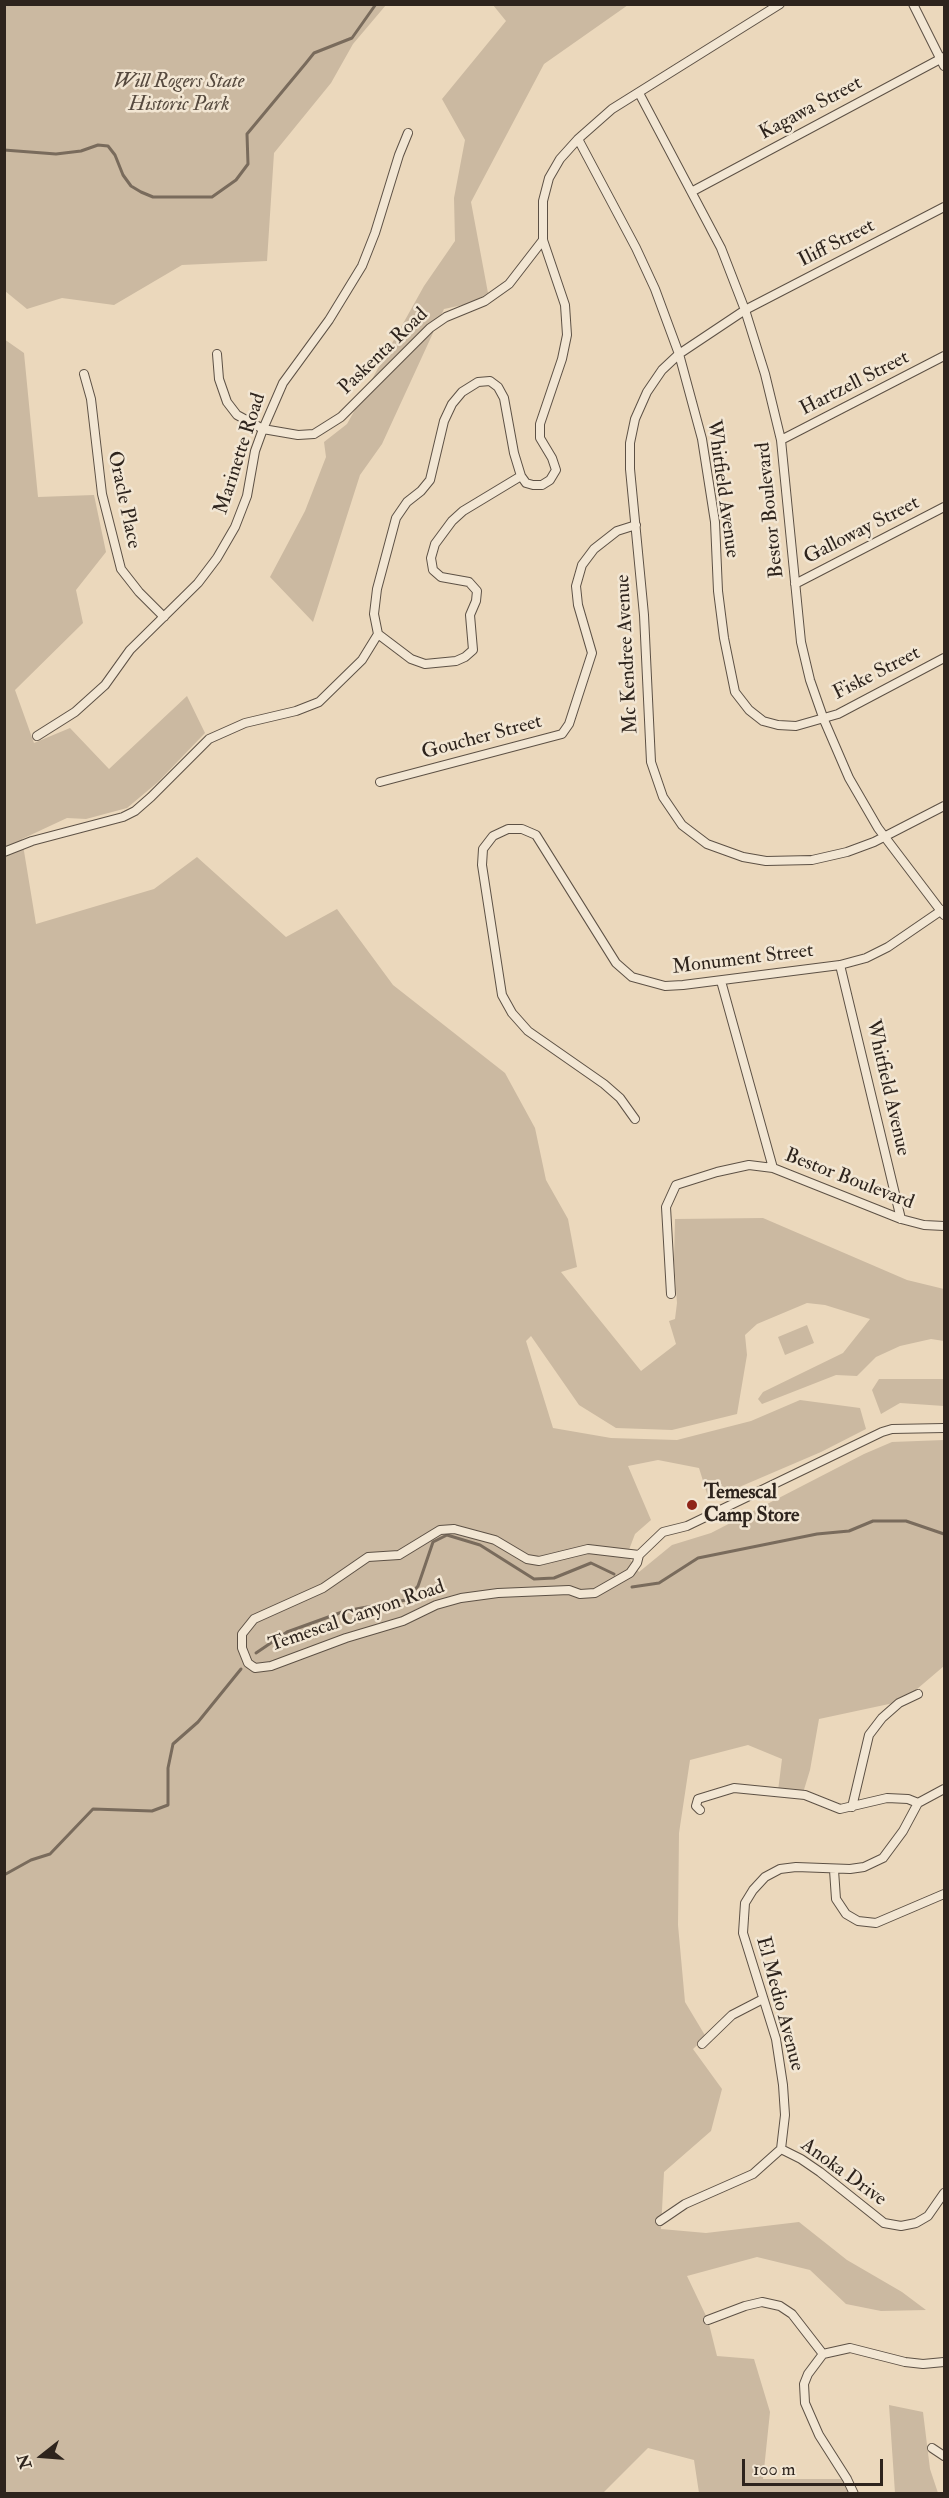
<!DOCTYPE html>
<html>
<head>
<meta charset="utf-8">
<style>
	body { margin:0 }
	#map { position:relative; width:949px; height:2498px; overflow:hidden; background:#ebd8bc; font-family:"IM FELL Double Pica",serif }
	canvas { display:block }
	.frame { position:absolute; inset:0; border:6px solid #2e241d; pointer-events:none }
	.north { position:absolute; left:12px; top:2426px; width:60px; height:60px; -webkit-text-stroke:4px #f2e6d3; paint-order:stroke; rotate:253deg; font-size:16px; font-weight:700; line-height:24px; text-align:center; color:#2e241d }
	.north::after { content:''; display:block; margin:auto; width:21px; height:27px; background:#2e241d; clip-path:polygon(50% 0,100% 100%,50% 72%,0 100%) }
	.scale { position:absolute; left:742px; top:2459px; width:141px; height:27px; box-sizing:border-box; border:3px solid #2e241d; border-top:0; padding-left:8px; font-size:18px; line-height:21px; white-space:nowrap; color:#2e241d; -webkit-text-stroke:4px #f2e6d3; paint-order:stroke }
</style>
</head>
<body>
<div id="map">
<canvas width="949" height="2498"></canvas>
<div class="frame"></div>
<div class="north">N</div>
<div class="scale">100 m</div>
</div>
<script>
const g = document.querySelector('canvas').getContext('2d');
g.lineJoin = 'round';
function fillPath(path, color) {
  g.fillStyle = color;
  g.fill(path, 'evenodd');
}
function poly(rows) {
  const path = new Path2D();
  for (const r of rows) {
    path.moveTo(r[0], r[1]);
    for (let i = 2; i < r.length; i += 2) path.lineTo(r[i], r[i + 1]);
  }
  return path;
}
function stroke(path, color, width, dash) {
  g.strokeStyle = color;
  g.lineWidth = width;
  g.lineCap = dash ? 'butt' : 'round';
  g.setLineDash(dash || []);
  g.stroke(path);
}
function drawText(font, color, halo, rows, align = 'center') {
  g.font = font + ' "IM FELL Double Pica",serif';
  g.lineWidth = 5;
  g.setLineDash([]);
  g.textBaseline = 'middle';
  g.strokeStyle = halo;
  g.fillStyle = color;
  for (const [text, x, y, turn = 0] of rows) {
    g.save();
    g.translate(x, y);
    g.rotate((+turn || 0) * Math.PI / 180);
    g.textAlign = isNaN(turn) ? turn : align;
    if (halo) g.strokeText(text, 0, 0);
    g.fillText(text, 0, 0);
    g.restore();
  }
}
fillPath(poly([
	[4,5,5,4,386,5,353,44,331,83,274,153,267,261,182,265,114,305,62,298,27,309,5,291],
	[493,5,628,5,544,64,471,202,488,293,472,303,444,309,382,444,360,475,313,622,270,577,305,511,326,457,324,442,347,424,424,286,455,241,454,198,465,140,442,99,506,21],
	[4,339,24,353,38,497,94,495,106,552,76,590,83,623,15,690,34,743,70,728,109,769,187,696,205,733,158,782,127,808,86,819,67,818,22,839,36,924,154,889,197,857,286,937,337,909,393,985,505,1073,535,1128,546,1180,568,1219,577,1267,561,1272,641,1371,676,1344,669,1321,675,1319,677,1303,674,1261,675,1219,763,1218,907,1280,944,1289,944,1341,931,1339,900,1346,876,1357,857,1376,836,1375,762,1404,758,1399,763,1392,843,1353,870,1319,825,1305,807,1303,757,1324,745,1335,747,1355,737,1414,672,1430,616,1428,579,1405,531,1336,526,1341,553,1428,611,1438,677,1440,751,1421,800,1400,860,1408,866,1429,821,1452,709,1500,699,1468,658,1460,628,1466,651,1520,635,1534,627,1555,639,1572,672,1545,711,1533,864,1454,892,1442,944,1440,944,1666,903,1701,819,1719,810,1770,803,1793,778,1791,782,1759,748,1745,690,1760,679,1833,678,1925,685,2002,706,2037,693,2049,722,2089,711,2131,664,2172,661,2229,706,2233,799,2222,847,2260,902,2292,926,2310,881,2311,846,2304,810,2270,757,2257,687,2276,708,2320,717,2356,754,2359,770,2412,763,2479,847,2479,854,2493,699,2493,694,2460,648,2448,603,2493,5,2493],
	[807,1325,814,1343,785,1355,778,1337],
	[879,1379,944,1379,944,1406,900,1403,881,1414,872,1390],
	[889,2405,923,2412,930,2469,938,2493,895,2493]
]), '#cbb9a1');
stroke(poly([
	[4,150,56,154,81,151,98,145,108,146,115,155,123,175,131,186,141,192,153,197,212,197,236,180,248,164,247,134,306,63,314,53,352,38,376,4],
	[632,1587,659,1583,698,1558,817,1534,849,1531,873,1521,906,1521,944,1534],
	[256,1653,287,1632,345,1611,406,1600,418,1586,433,1542,447,1535,480,1545,534,1579,554,1578,591,1563,614,1574],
	[4,1875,31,1860,50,1854,93,1809,152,1811,168,1805,168,1768,173,1744,198,1722,241,1669]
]), '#796b5c', 3);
const street = poly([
	[913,4,944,66],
	[639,93,721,248,745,310,765,374,781,440,801,642,810,680,824,720,849,778,878,828,944,915],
	[578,139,636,248,655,289,679,354,702,439,715,522,718,591,724,638,735,692,749,710,763,721,778,725,796,726,838,714,944,658],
	[693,191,944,57],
	[944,207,745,310,679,354,662,370,647,392,635,419,630,443,630,469,644,615,651,762,663,797,682,825,707,844,743,857,766,861,812,860,847,852,874,842,944,806],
	[217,354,219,379,227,402,237,415,263,429,298,435,314,434,341,417,430,328,446,317,485,301,509,284,543,240],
	[84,374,91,399,102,494,121,569,139,592,164,617],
	[781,440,944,356],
	[795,584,944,507],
	[378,634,411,659,425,664,456,661,465,657,473,650,470,615,476,601,477,591,469,582,441,577,433,570,431,558,435,544,452,521,463,511,521,476],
	[37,736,75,712,105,685,130,650,198,583,217,558,235,527,247,496,255,451,263,429,283,383,329,320,362,266,375,233,399,155,408,133],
	[380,782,562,734,569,724,592,653,578,605,576,586,582,565,594,549,617,531,636,525],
	[4,852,32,841,123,817,135,811,151,797,209,739,245,723,296,711,319,702,362,660,378,634,374,614,377,589,396,518,407,502,421,491,430,480,444,421,452,404,462,392,478,382,490,381,498,387,504,398,514,453,521,476,526,483,533,485,542,485,550,480,556,470,552,458,540,438,540,424,562,359,567,335,565,305,543,240,543,201,549,178,560,159,578,139,612,109,780,4],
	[840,965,901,1219],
	[721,981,773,1168],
	[635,1119,620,1098,604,1084,528,1031,512,1013,502,995,482,865,483,849,493,836,508,829,522,829,536,835,616,963,632,977,665,986,683,985,840,965,866,958,888,947,942,910],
	[671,1294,666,1207,676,1185,717,1172,749,1165,773,1168,901,1219,924,1225,944,1226],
	[454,1529,495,1540,527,1559,539,1561,588,1549,639,1555,637,1563,630,1573,595,1593,580,1594,569,1590,498,1593,461,1598,436,1605,403,1621,346,1638,271,1666,255,1668,248,1663,242,1648,242,1634,254,1619,323,1588,368,1557,399,1555,440,1530,454,1529],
	[639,1555,663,1532,687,1526,882,1432,892,1429,944,1428],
	[852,1807,869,1735,882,1718,899,1703,918,1694],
	[700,1810,696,1806,698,1799,734,1788,805,1795,840,1809,887,1798,908,1799,918,1803],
	[834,1870,836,1899,846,1914,858,1921,876,1923,944,1894],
	[702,2044,732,2015,763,1999],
	[781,2149,801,2159,820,2172,884,2223,901,2226,916,2223,928,2216,944,2193],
	[660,2221,685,2204,753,2174,781,2149,785,2115,783,2085,776,2039,743,1933,745,1903,753,1890,765,1877,780,1869,796,1867,850,1869,864,1867,883,1858,903,1831,918,1803,944,1789],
	[708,2320,745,2306,762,2302,780,2306,792,2314,823,2354],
	[932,2448,944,2456],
	[854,2494,847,2479,819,2435,805,2403,804,2384,808,2374,823,2354,850,2348,905,2362,923,2364,944,2362]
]);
stroke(street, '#5d5145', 10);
stroke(street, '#f2e6d3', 8);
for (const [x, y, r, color] of [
	[692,1505,6,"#8f2418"]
]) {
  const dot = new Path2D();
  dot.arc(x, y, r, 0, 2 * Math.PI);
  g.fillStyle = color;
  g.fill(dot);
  stroke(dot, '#f2e6d3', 2);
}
drawText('italic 20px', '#55493e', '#f2e6d3', [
	["Will Rogers State",179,83],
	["Historic Park",179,106]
]);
drawText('20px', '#2e241d', '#f2e6d3', [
	["Kagawa Street",811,109,-28],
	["Iliff Street",837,244,-27],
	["Paskenta Road",384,352,-44],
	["Hartzell Street",855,384,-27],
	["Marinette Road",241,454,-72],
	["Whitfield Avenue",722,489,82],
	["Oracle Place",123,500,78],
	["Bestor Boulevard",771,510,-96],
	["Galloway Street",862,531,-27],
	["Mc Kendree Avenue",628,654,-93],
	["Fiske Street",877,674,-27],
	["Goucher Street",482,738,-15],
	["Monument Street",743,960,-7],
	["Whitfield Avenue",887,1088,77],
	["Bestor Boulevard",849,1180,21],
	["Temescal Canyon Road",357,1617,-19],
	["El Medio Avenue",779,2004,75],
	["Anoka Drive",843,2173,36]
]);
drawText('bold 20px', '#2e241d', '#f2e6d3', [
	["Temescal",704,1494],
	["Camp Store",704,1517]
], 'left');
</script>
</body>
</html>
